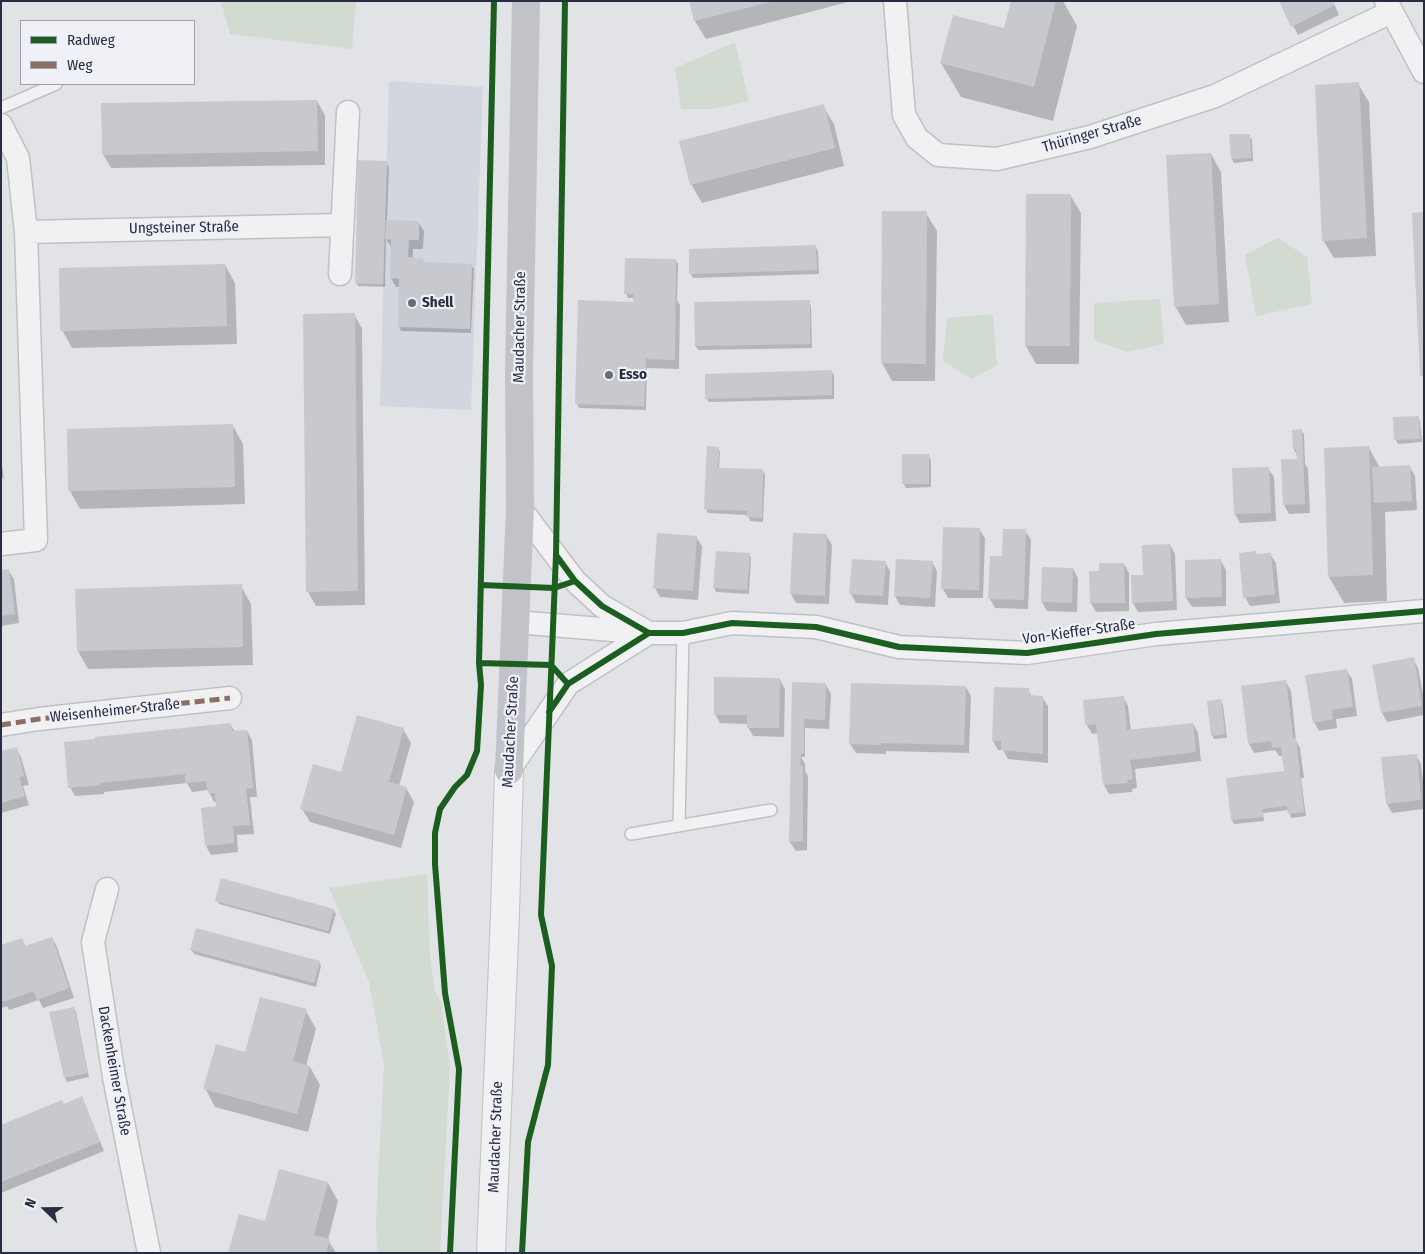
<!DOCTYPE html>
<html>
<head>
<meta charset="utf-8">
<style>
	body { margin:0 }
	#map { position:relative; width:1425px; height:1254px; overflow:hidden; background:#e2e3e7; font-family:"Fira Sans Condensed",sans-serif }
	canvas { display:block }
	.frame { position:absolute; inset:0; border:2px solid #272d42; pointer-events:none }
	.legend { position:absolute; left:20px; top:20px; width:175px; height:65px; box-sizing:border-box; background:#eff1f7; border:1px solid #9fa3af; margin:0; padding:6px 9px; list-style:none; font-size:15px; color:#272d42 }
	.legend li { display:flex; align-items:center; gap:10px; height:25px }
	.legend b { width:25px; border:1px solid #9fa3af }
	.north { position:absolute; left:20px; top:1184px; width:50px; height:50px; -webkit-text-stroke:4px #eff1f7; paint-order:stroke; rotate:292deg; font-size:14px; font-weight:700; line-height:20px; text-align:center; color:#272d42 }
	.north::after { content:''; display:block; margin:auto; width:18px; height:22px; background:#272d42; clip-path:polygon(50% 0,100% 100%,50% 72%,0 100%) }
</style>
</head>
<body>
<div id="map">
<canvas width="1425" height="1254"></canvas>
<div class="frame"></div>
<ul class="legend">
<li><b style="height:6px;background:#1b5e20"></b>Radweg</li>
<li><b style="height:6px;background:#8d6e63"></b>Weg</li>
</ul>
<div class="north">N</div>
</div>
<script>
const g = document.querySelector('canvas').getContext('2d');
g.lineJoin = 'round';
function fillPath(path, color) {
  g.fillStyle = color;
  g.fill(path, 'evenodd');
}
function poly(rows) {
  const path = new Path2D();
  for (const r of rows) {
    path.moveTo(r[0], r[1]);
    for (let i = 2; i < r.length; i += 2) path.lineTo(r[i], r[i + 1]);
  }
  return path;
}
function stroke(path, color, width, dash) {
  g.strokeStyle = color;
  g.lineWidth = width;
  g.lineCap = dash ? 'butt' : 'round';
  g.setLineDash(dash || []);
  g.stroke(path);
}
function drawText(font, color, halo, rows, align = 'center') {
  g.font = font + ' "Fira Sans Condensed",sans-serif';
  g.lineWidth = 4.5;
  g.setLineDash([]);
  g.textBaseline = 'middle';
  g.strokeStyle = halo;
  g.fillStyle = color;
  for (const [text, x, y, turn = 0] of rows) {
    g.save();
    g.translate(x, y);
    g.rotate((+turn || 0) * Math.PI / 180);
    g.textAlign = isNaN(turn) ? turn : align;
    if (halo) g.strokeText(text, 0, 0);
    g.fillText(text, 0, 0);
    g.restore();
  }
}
fillPath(poly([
	[389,81,483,87,471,410,380,406]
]), '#d2d6de');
fillPath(poly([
	[221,1,356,1,352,49,230,34],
	[735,42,749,101,713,109,681,109,675,68],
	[1278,238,1307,257,1312,304,1256,316,1245,255],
	[1160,299,1164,344,1127,352,1094,340,1094,303],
	[993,314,997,366,971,379,943,361,947,318],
	[427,874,430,957,435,991,441,1002,450,1067,440,1253,377,1253,376,1220,384,1064,369,982,329,888]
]), '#d1dbd2');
fillPath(poly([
	[690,1,848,1,848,2,706,39,695,21],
	[1012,1,1063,1,1077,26,1053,121,961,97,941,63,1005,29],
	[1280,1,1333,1,1339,15,1298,35],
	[1358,84,1369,102,1376,256,1334,258,1323,240],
	[317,101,325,115,325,165,111,168,103,154],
	[823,106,834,124,844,166,702,203,691,184],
	[1249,136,1252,140,1253,161,1234,163,1232,159],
	[1211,154,1221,172,1229,322,1186,325,1175,306],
	[386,163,389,167,387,221,418,222,424,231,423,249,413,249,413,259,427,268,471,265,474,269,471,333,401,331,399,327,400,287,396,287,391,278,392,248,386,239,385,287,358,286,356,282],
	[1070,195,1081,213,1079,364,1036,364,1026,346],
	[926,213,937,231,935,381,892,381,882,363],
	[816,247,818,251,819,274,693,278,691,274],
	[675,260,678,264,677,300,680,305,679,369,647,368,646,410,579,408,577,404,634,303,634,298,628,298,626,293],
	[225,265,235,283,237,344,72,348,62,330],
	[809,301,811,306,812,348,698,350,696,346,695,303],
	[354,315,362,328,365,605,316,606,308,592],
	[831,371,834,375,834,399,709,402,706,398],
	[1418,417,1420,421,1422,442,1398,444,1396,440],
	[233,426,243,444,245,504,80,509,70,491],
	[1301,430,1304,434,1305,464,1308,469,1310,513,1289,514,1284,505,1299,460,1294,449],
	[718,448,720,452,719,469,763,471,765,475,763,522,750,521,748,515,708,513,706,509],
	[1369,448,1380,468,1410,467,1415,476,1417,510,1385,512,1387,601,1344,603,1329,577],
	[928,455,931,460,931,487,906,488,903,483],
	[1,459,4,478,1,479],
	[1268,468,1274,477,1276,521,1240,523,1235,514],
	[979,529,985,538,983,598,948,598,943,589],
	[1025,530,1031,540,1028,609,995,608,990,599,1003,557],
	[658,535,696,537,702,546,698,600,660,597,655,588],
	[826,535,832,545,829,604,796,603,791,594],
	[1170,545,1175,554,1177,610,1138,612,1133,603,1144,576],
	[749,554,751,558,749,594,716,592,714,587],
	[1270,554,1276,563,1280,603,1250,606,1245,597,1257,555],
	[1221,561,1226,570,1226,606,1192,607,1186,598],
	[885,562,890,571,888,605,856,603,851,594],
	[932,562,937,571,935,607,900,605,895,596],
	[1124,564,1129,573,1129,611,1096,612,1091,603,1090,572,1100,572],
	[1043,568,1073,569,1078,578,1077,612,1047,611,1042,602],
	[8,570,14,579,19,623,1,626,1,571],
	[241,586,251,604,253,665,88,669,78,651],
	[1413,659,1418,668,1424,699,1424,715,1387,722,1382,713],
	[1346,670,1352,679,1357,716,1336,719,1337,728,1319,731,1314,722],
	[780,680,785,689,784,737,753,736,748,727,748,724,720,723,715,714],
	[1286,682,1291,691,1296,741,1300,748,1304,778,1301,778,1306,816,1291,818,1289,810,1263,813,1264,821,1234,824,1232,820,1285,772,1283,756,1279,756,1275,750,1254,753,1249,744],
	[794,683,826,685,831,694,829,729,805,728,805,757,801,757,805,764,805,771,808,776,807,850,796,851,790,842],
	[852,684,966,687,971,696,969,753,886,751,886,754,856,753,850,744],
	[1028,690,1032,697,1042,697,1048,706,1048,763,1008,759,1003,750,998,750,993,741],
	[1123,697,1128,706,1131,731,1193,724,1198,733,1201,761,1135,769,1137,788,1132,789,1132,792,1109,794,1104,785,1099,733,1092,734,1087,725],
	[1221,701,1223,705,1227,738,1214,739,1212,735],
	[231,725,235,732,247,731,252,740,257,797,250,797,254,834,237,835,238,852,211,855,206,846,202,809,218,808,217,802,214,802,208,790,192,792,187,783,104,792,104,794,75,796,70,787],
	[403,729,411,743,399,786,406,788,414,802,401,848,310,822,302,809,342,773],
	[16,748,21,757,29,785,23,786,29,805,1,813,1,752],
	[1416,755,1421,764,1424,789,1424,809,1392,813,1387,804],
	[217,900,333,910,336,914,330,934,219,904],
	[52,938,57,947,74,998,43,1008,39,1000,9,1010,7,1006,1,1008,1,946,22,939,26,947],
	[191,949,319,962,321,966,316,987,194,954],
	[73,1008,76,1012,89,1077,67,1082,65,1078],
	[306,1011,316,1029,306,1066,310,1067,320,1085,308,1132,215,1107,205,1088,246,1053],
	[81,1098,86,1107,104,1151,1,1193,1,1127],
	[328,1183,338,1201,328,1240,336,1253,229,1253,266,1222]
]), '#0003');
fillPath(poly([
	[689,1,770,1,770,2,694,21],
	[1011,1,1056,1,1034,87,940,63,953,15,1004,28],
	[1279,1,1333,1,1335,5,1291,27],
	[1359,82,1367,238,1322,241,1315,85],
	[317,100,318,151,102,155,101,103],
	[824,104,835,148,690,185,679,141],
	[1229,134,1250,134,1251,158,1231,159],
	[1211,153,1219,304,1174,307,1166,155],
	[358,160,387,161,383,284,355,283],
	[1026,194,1071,194,1070,346,1025,346],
	[882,211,927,211,926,364,881,363],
	[1424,212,1424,376,1420,376,1412,213],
	[386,220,419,221,419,240,409,240,408,257,416,258,416,259,420,258,424,260,426,262,472,264,470,329,398,327,399,279,390,278,391,240,385,239],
	[816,245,817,270,689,274,689,249],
	[625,258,676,259,675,360,646,359,644,406,575,404,578,300,633,302,633,294,624,294],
	[225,264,227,326,60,331,59,268],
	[810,300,810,344,695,346,694,302],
	[355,313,358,591,306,592,303,314],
	[832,370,832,395,705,399,705,374],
	[1419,416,1420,439,1394,440,1393,417],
	[233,424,235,487,68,491,67,429],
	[1302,429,1305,504,1283,505,1281,459,1297,459,1296,449,1293,449,1292,430],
	[707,446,719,447,718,468,763,469,762,518,747,517,747,511,704,509],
	[1369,446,1373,575,1328,577,1324,448],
	[902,454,929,454,929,484,902,484],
	[1410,465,1412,501,1374,503,1372,467],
	[1269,467,1271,513,1234,514,1232,468],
	[943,527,980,528,979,590,941,589],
	[1003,529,1026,529,1024,600,988,599,990,556,1002,556],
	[657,533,697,536,693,591,653,588],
	[793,533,827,534,825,596,790,594],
	[1170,544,1173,601,1132,603,1131,575,1143,575,1142,545],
	[716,551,750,553,747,590,713,588],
	[1256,551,1256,554,1271,553,1275,594,1243,598,1239,553],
	[852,559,886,561,883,596,849,594],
	[896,559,933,561,930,598,894,596],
	[1221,559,1222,597,1185,598,1185,560],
	[1099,563,1124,563,1125,603,1090,603,1089,571,1099,571],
	[1042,567,1073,568,1072,603,1041,602],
	[9,569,15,614,1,616,1,570],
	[242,584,243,647,77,651,75,589],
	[1414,657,1422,706,1381,713,1372,665],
	[1347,669,1353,707,1332,710,1333,719,1313,723,1305,675],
	[714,677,780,678,779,728,747,728,747,715,714,715],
	[1286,680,1293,738,1296,737,1304,812,1288,814,1287,806,1262,809,1263,817,1231,820,1226,778,1284,771,1281,747,1272,748,1271,741,1248,744,1241,686],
	[792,682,826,683,825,720,804,719,804,753,801,754,800,765,803,766,803,841,789,842],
	[851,683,966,686,964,745,881,743,881,745,849,744],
	[994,687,1029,688,1029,695,1043,696,1043,754,1001,750,1001,741,992,741],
	[1124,696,1127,730,1193,723,1196,752,1130,760,1133,779,1127,780,1128,783,1103,785,1096,724,1085,725,1083,700],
	[1221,699,1225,734,1211,736,1207,701],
	[357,715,404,728,389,782,407,787,394,835,300,809,313,764,341,772],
	[231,723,232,731,247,730,253,788,246,789,250,825,233,826,234,843,205,846,201,808,216,806,215,793,208,793,206,781,185,783,185,774,100,783,100,785,68,788,64,742,95,739,95,737],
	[17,747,24,776,19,777,25,796,1,803,1,751],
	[1417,754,1421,800,1386,804,1381,757],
	[221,878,334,909,328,931,215,901],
	[196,928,320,961,314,983,190,950],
	[52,937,69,988,37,1000,34,991,3,1002,1,998,1,945,22,938,25,946],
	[260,997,307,1009,293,1061,310,1066,297,1114,203,1089,216,1044,245,1052],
	[74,1007,88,1073,64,1078,49,1012],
	[82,1096,100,1142,1,1182,1,1125,62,1100,64,1104],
	[279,1169,328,1182,314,1235,330,1239,326,1253,228,1253,239,1214,265,1221]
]), '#c8c9ce');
const service = poly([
	[1,108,56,84],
	[679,826,683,633],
	[631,834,771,810]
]);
const minor = poly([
	[895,1,904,115,917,138,938,155,997,159,1090,137,1215,96,1391,12],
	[1386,1,1424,72],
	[1,125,18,158,26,232,36,540,1,544],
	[26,232,342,225],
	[340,274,348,112],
	[520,508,575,581,602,606,644,630],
	[516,622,649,633,683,633,732,623,816,627,899,647,1027,653,1156,634,1424,611],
	[1,725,39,719,230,698],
	[509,770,568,684,649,633],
	[107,889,93,942,114,1077,149,1253]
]);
const tertiary = poly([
	[491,1253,505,914,509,770]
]);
stroke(service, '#c0c1c5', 14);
stroke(minor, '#c0c1c5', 25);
stroke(tertiary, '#c0c1c5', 30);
stroke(service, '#f1f1f3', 11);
stroke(minor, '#f1f1f3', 22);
stroke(tertiary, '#f1f1f3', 28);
stroke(poly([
	[509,770,520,508,519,371,526,1]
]), '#c2c3c9', 28);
stroke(poly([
	[1,725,39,719,230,698]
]), '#8d6e63', 5, [10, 5]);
stroke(poly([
	[556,555,575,581,602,606,649,633,683,633,732,623,816,627,899,647,1027,653,1156,634,1424,611],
	[481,585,554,588,575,581],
	[479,663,551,665,568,684],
	[549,712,568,684,649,633],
	[450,1253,459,1069,445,993,435,864,435,833,440,809,455,787,467,775,477,751,481,685,479,663,494,1],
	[522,1253,528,1142,548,1065,552,966,541,915,556,555,565,1]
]), '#1b5e20', 6);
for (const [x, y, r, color] of [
	[412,303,5,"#686d7c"],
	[609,375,5,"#686d7c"]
]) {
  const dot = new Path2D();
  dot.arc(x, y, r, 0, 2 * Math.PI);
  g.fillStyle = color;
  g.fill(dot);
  stroke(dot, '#eff1f7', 2);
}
drawText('15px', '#272d42', '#eff1f7', [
	["Thüringer Straße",1092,134,-16],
	["Ungsteiner Straße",184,228,-1],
	["Maudacher Straße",520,327,-89],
	["Von-Kieffer-Straße",1079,632,-8],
	["Weisenheimer Straße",115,711,-6],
	["Maudacher Straße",511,732,-87],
	["Dackenheimer Straße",114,1071,80],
	["Maudacher Straße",496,1137,-88]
]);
drawText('bold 15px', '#272d42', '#eff1f7', [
	["Shell",422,303],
	["Esso",619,375]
], 'left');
</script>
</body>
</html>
